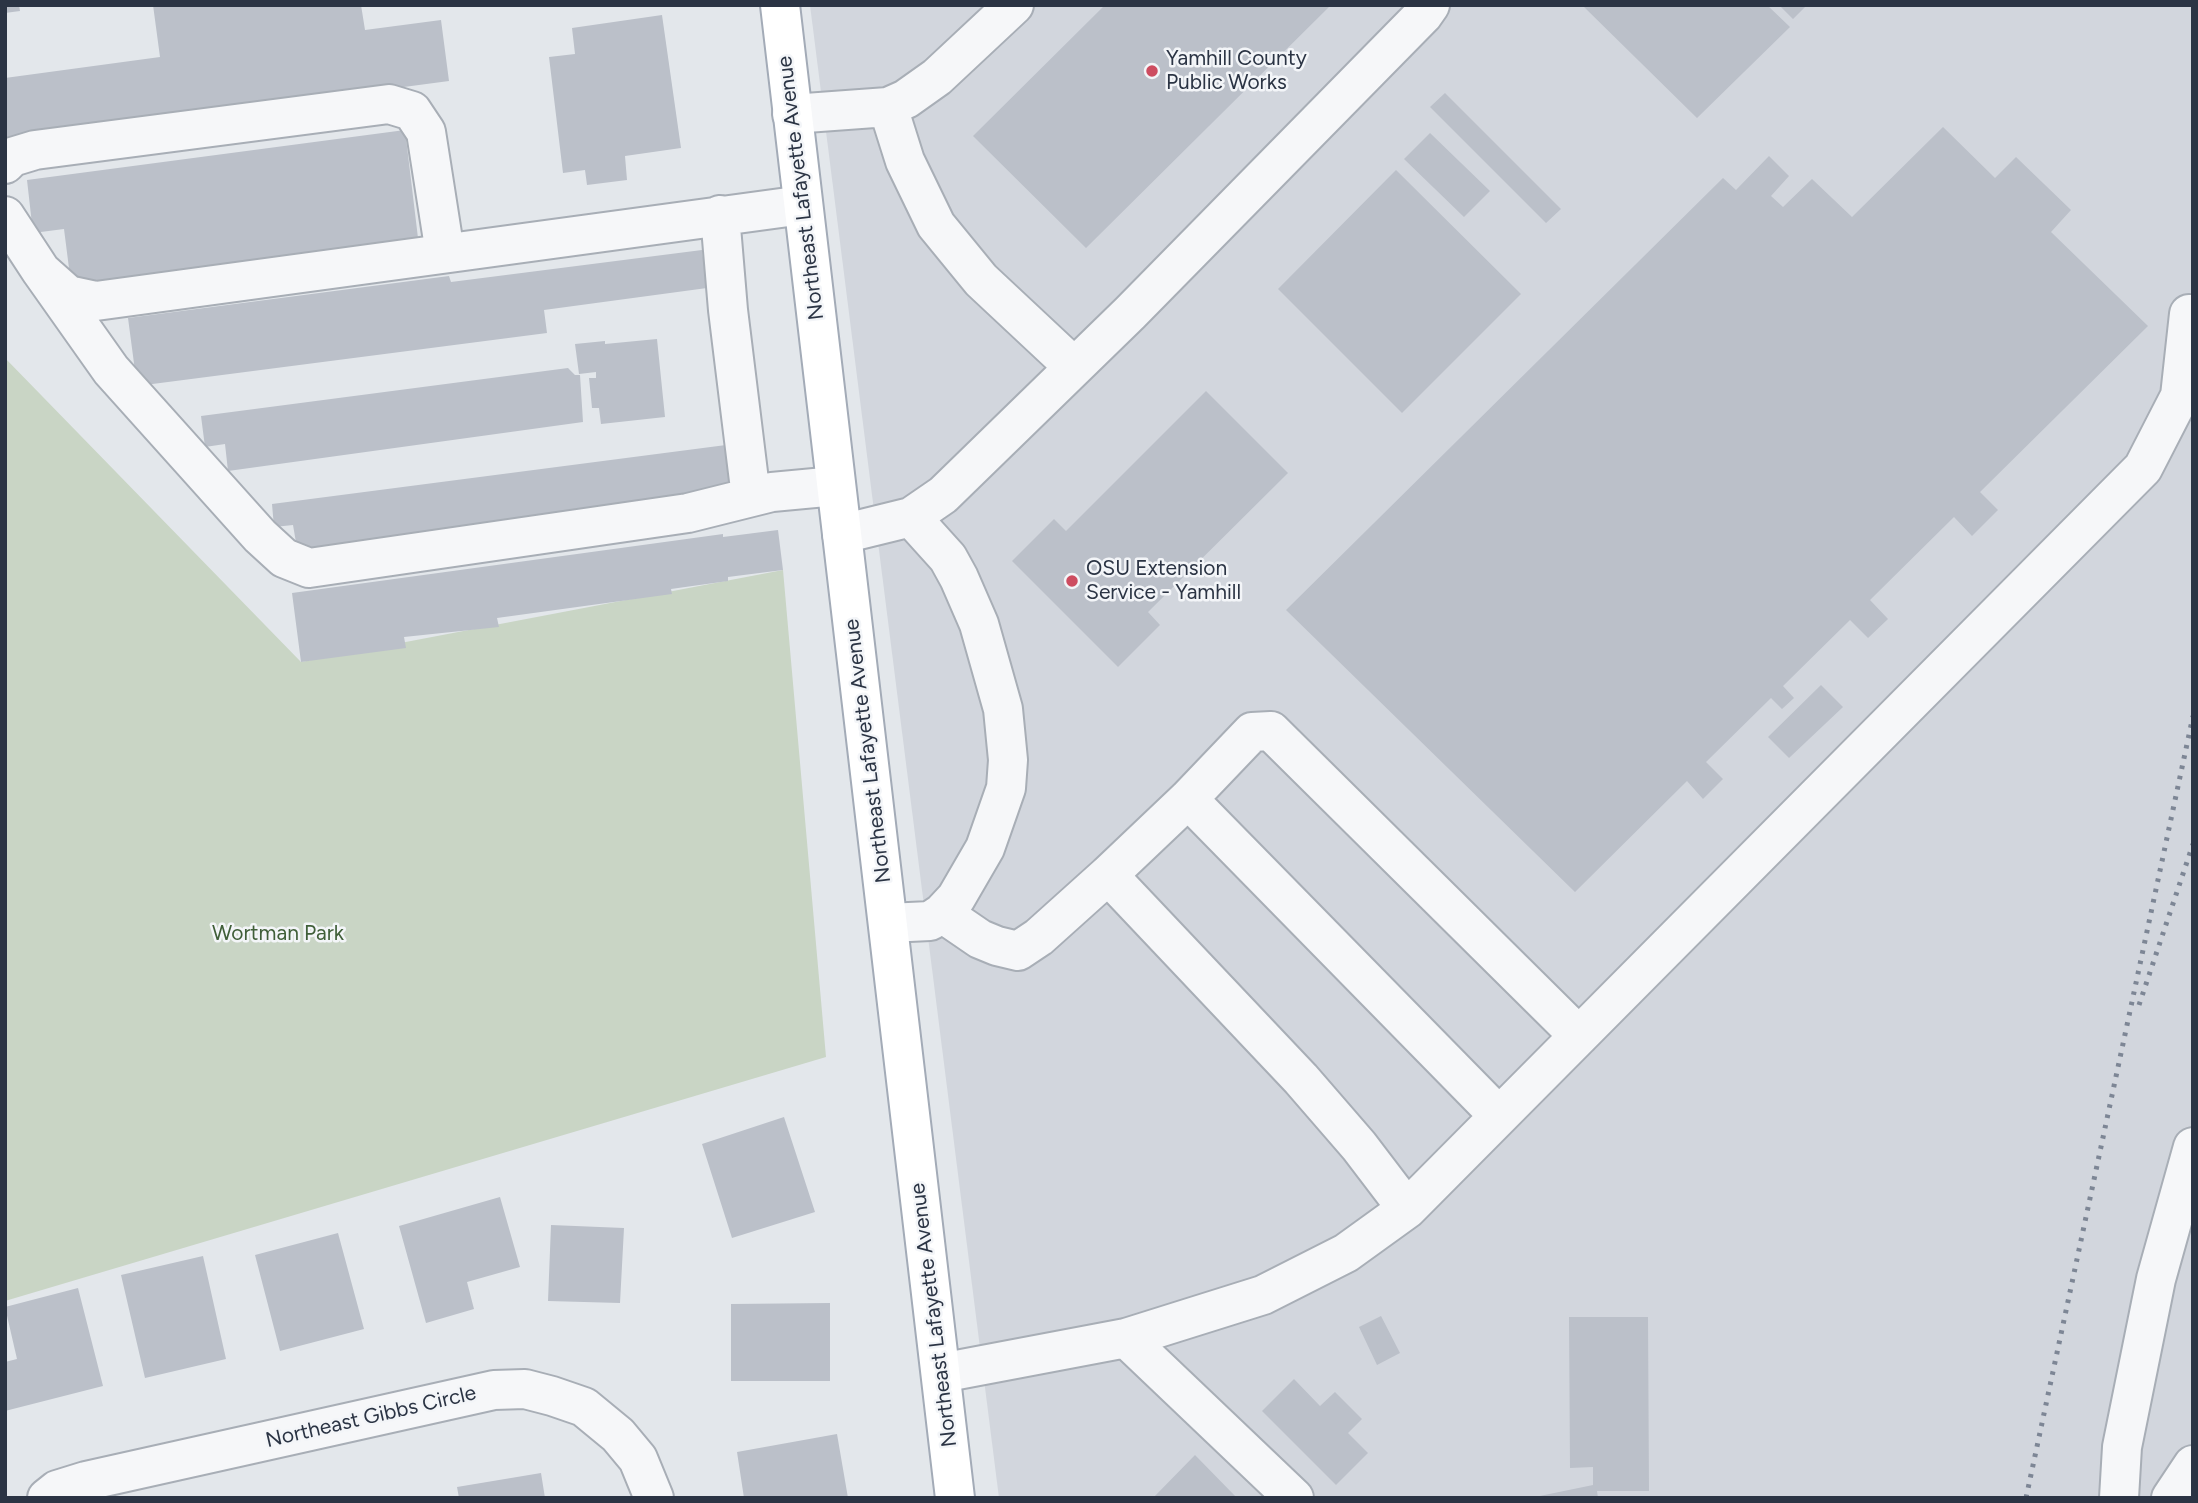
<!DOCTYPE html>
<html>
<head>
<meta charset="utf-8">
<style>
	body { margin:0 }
	#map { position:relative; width:2198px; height:1503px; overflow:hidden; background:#e3e7eb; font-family:Figtree,sans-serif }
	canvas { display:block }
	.frame { position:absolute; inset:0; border:7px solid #2b3444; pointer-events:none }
</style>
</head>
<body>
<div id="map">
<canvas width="2198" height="1503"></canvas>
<div class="frame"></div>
</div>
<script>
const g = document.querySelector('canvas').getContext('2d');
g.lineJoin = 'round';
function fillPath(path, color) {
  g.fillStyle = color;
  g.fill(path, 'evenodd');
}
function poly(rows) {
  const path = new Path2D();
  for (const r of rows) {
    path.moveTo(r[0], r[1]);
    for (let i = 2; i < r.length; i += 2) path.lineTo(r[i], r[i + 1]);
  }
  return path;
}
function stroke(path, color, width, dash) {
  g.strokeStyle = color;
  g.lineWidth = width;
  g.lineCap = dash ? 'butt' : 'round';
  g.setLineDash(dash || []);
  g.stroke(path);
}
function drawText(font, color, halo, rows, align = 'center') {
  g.font = font + ' Figtree,sans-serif';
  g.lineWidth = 5;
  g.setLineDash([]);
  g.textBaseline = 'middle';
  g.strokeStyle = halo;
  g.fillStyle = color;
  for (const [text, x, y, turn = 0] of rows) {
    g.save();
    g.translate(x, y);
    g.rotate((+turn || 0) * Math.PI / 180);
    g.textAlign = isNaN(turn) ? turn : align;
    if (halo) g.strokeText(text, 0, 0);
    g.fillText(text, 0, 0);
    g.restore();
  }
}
fillPath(poly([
	[810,5,2193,5,2193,1498,999,1498]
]), '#d2d6dd');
fillPath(poly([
	[5,358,301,662,783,570,826,1057,5,1301]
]), '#c9d5c5');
fillPath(poly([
	[5,5,19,5,20,11,5,13],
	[153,5,361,5,365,30,441,20,449,81,5,140,5,78,160,57],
	[1105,5,1331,5,1086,248,973,136],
	[1582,5,1767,5,1790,27,1697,118],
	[1779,5,1807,5,1793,19],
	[662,15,681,148,625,156,627,180,587,185,585,170,563,173,549,57,575,54,572,28],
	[1445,93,1561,209,1546,223,1430,107],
	[1943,127,1995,178,2016,157,2071,210,2051,232,2148,326,1980,492,1998,510,1972,536,1954,517,1870,600,1888,619,1868,638,1850,620,1783,686,1794,698,1782,709,1771,698,1706,762,1723,779,1703,799,1687,781,1575,892,1286,610,1723,178,1736,190,1769,156,1789,176,1771,196,1783,207,1812,179,1852,217],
	[405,130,418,238,71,284,64,229,33,233,27,180],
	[1430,133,1490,191,1464,217,1404,159],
	[1396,170,1521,294,1402,413,1278,289],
	[702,250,707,288,544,310,547,333,137,386,128,318,449,276,451,282],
	[657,339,665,417,601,424,599,408,592,408,589,378,596,378,596,372,579,374,575,344,605,341,605,344],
	[568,368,575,375,580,375,583,422,228,471,225,444,205,447,201,416],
	[1206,391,1288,473,1148,612,1160,625,1118,667,1012,561,1054,519,1066,531],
	[726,445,732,488,298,554,293,525,274,527,272,504],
	[778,530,783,570,728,577,728,581,671,589,672,594,497,618,499,627,404,637,406,648,301,662,292,593,723,534,723,537],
	[1821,685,1843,707,1789,758,1768,737],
	[784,1117,815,1212,732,1238,702,1144],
	[500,1197,520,1267,467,1282,474,1309,426,1323,399,1226],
	[551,1225,624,1228,620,1303,548,1301],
	[338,1233,364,1329,280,1351,255,1255],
	[203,1256,226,1359,145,1378,121,1275],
	[78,1288,103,1386,5,1411,5,1362,17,1359,5,1307],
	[830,1303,830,1381,731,1381,731,1304],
	[1381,1316,1400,1353,1377,1365,1359,1327],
	[1569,1317,1648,1317,1649,1491,1597,1491,1598,1498,1530,1498,1593,1485,1593,1467,1570,1468],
	[1294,1379,1320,1406,1335,1392,1362,1419,1348,1433,1368,1453,1336,1485,1262,1411],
	[837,1434,848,1498,744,1498,737,1452],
	[1195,1455,1237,1498,1153,1498],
	[541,1473,545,1498,459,1498,457,1487]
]), '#bbc0c9');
const minor = poly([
	[888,107,905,161,936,225,981,280,1074,367],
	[792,114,888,107,906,99,937,77,1014,5],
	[5,164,12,157,35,150,389,104,412,111,426,132,445,253],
	[720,215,728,310,751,497],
	[5,216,41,271,68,295,96,301,803,205],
	[41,271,111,370,260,536,284,558,309,568,688,513,772,492,836,486],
	[842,534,911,517,943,495,1130,313,1423,15,1430,5],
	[1188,799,1499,1116],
	[1108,875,1188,799,1252,732,1271,731,1579,1036],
	[942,913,980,939,997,946,1018,951,1039,937,1108,875,1301,1079,1359,1146,1407,1209],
	[888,923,930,921,942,913,956,898,985,848,1006,788,1008,760,1003,709,979,624,959,578,948,558,911,517],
	[1126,1338,1294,1498],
	[941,1373,1126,1338,1263,1295,1346,1253,1407,1209,2143,468,2180,396,2189,314],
	[47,1498,57,1490,86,1481,494,1390,525,1389,552,1396,584,1407,618,1435,638,1459,654,1498],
	[2119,1498,2122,1447,2156,1279,2193,1147],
	[2171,1498,2193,1465]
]);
const major = poly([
	[780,5,955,1498]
]);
stroke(minor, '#a8aeb6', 42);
stroke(major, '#a3abb7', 42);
stroke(minor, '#f6f7f9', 38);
stroke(major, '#fff', 38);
stroke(poly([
	[2139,1005,2193,844],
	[2026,1498,2193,716]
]), '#7d8695', 5, [3.5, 7]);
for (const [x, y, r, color] of [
	[1152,71,7,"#cd4c60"],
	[1072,581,7,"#cd4c60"]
]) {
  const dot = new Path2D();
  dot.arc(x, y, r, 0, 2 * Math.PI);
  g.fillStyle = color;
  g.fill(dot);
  stroke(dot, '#f3f5f8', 2.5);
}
drawText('21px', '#2b3444', '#f3f5f8', [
	["Yamhill County",1166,59],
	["Public Works",1166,83],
	["OSU Extension",1086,569],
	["Service - Yamhill",1086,593]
], 'left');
drawText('21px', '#2b3444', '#f3f5f8', [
	["Northeast Lafayette Avenue",801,188,-97],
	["Northeast Lafayette Avenue",868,751,-97],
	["Northeast Lafayette Avenue",934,1315,-97],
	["Northeast Gibbs Circle",371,1417,-13]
]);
drawText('21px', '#405f39', '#f3f5f8', [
	["Wortman Park",278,934]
]);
</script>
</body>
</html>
